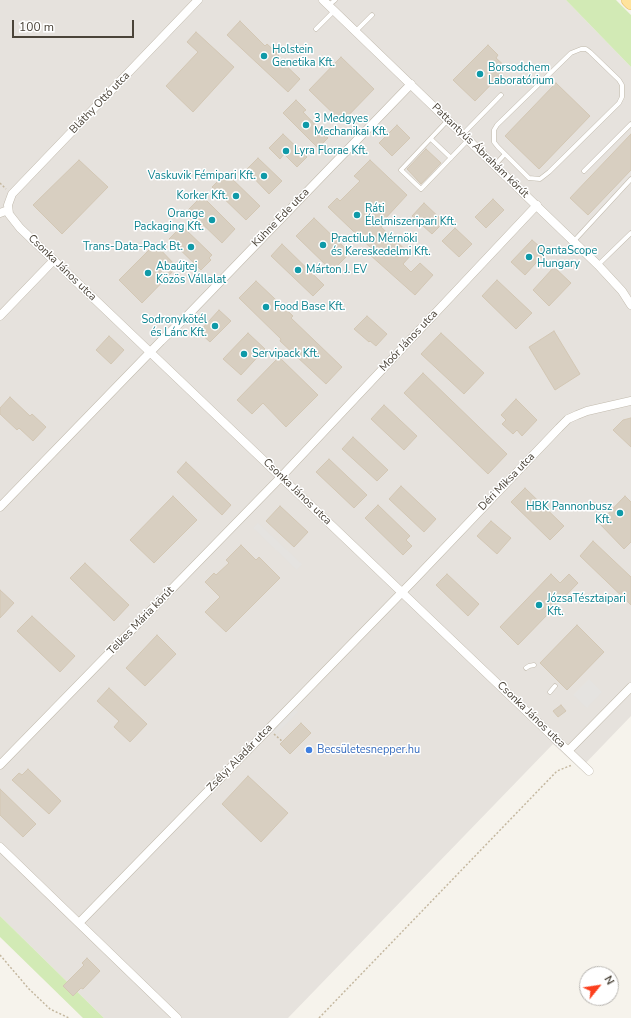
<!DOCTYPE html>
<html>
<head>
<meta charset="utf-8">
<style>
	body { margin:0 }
	#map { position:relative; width:631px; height:1018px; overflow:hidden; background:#f6f3ec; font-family:"Nunito Sans",sans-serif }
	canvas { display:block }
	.north { position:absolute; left:579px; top:966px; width:40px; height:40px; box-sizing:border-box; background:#fff; border:1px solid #b7b4b0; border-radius:50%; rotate:60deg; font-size:11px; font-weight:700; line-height:16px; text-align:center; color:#4b4439 }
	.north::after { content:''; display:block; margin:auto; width:14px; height:18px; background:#fc3f1d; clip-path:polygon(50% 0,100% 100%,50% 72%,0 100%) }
	.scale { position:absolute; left:12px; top:20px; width:122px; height:18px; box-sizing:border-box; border:2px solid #4b4439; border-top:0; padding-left:5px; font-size:12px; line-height:14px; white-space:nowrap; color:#4b4439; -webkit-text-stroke:3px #fff; paint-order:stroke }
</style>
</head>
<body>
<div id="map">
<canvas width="631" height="1018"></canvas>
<div class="north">N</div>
<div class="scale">100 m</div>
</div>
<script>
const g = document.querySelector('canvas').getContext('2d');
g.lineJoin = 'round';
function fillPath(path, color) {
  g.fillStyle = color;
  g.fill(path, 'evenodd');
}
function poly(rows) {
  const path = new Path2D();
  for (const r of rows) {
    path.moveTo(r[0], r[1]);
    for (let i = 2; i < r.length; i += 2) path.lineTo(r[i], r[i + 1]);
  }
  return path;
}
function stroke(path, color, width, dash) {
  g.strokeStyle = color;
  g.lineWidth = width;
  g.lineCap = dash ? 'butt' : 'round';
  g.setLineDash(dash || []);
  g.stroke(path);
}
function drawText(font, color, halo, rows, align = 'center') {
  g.font = font + ' "Nunito Sans",sans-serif';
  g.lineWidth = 3;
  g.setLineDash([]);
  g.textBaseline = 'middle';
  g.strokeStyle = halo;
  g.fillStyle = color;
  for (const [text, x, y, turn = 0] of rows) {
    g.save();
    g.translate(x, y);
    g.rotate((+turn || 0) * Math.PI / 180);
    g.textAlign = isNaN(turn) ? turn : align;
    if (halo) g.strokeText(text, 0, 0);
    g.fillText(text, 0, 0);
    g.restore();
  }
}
fillPath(poly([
	[0,0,566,0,631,67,631,716,580,769,553,744,288,1018,104,1018,0,916]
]), '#e6e2dd');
fillPath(poly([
	[566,0,616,0,631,15,631,67],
	[0,916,104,1018,83,1018,0,937]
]), '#d2eab5');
fillPath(poly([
	[258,523,302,564,297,570,253,528],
	[589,679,602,692,587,708,573,695],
	[293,707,298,712,276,735,271,730]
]), '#e5e3e0');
const building = poly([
	[240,21,265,46,267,44,279,55,277,57,300,79,288,92,227,35,240,21],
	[196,32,234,67,193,112,166,86,198,52,187,42,196,32],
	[488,45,498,55,496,58,507,68,475,101,453,80,488,45],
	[341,57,374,89,342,122,309,90,341,57],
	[556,83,590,116,539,169,505,136,556,83],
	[296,100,306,110,303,112,328,138,318,148,283,113,296,100],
	[397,125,410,138,392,156,379,143,397,125],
	[283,134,307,157,297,167,284,154,280,159,269,148,283,134],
	[631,134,631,170,588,215,570,198,631,134],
	[426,149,441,163,421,184,407,169,426,149],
	[258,158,282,181,269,194,246,170,258,158],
	[79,160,108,187,62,234,33,205,79,160],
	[370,160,407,195,384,220,386,222,381,227,411,255,403,264,411,272,420,263,433,275,415,295,369,254,373,250,328,207,337,198,340,201,360,181,354,176,370,160],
	[226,173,260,206,246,220,212,187,226,173],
	[202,196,235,229,222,243,188,210,202,196],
	[493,199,504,210,486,228,475,217,493,199],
	[424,203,444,222,432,234,412,216,424,203],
	[314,218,350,253,332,271,296,236,314,218],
	[182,226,212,255,209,258,211,260,201,270,169,239,182,226],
	[455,228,472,244,459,257,442,241,455,228],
	[532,240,546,252,525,275,511,262,532,240],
	[155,244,177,267,142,303,119,280,155,244],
	[282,244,324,285,313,296,271,256,282,244],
	[554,267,571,283,549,306,533,290,554,267],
	[497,280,532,313,516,329,482,296,497,280],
	[256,281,293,316,291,318,342,367,326,384,280,341,281,339,239,298,256,281],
	[219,310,231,321,210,342,199,332,219,310],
	[367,316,387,334,376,346,370,341,369,342,354,329,367,316],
	[554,331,580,374,555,390,529,347,554,331],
	[248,333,265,349,241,375,223,359,248,333],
	[441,333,484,373,464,394,421,354,441,333],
	[109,336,124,350,111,364,96,350,109,336],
	[279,357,318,395,286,427,263,403,252,414,237,400,279,357],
	[423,373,507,454,488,474,404,393,423,373],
	[10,397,30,416,32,414,46,427,33,441,19,428,17,430,0,414,0,408,10,397],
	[516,399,537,420,522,436,517,430,513,434,502,424,506,420,501,415,516,399],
	[384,405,417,436,404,450,371,419,384,405],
	[631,418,631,447,613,430,623,420,631,418],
	[353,437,388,470,377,481,342,449,353,437],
	[329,459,367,495,354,508,316,472,329,459],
	[186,462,231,505,222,515,177,472,186,462],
	[401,486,436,519,424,532,389,499,401,486],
	[525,488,564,526,550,540,511,502,525,488],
	[173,496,197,520,154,563,130,540,173,496],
	[625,496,631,502,631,542,624,549,599,523,625,496],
	[378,505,410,536,406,540,412,546,403,555,365,518,378,505],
	[280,506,308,532,294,547,266,521,280,506],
	[491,521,511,538,497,554,477,536,491,521],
	[593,541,631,577,631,605,580,556,593,541],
	[241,545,256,560,259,557,280,578,226,632,205,612,220,597,205,582,214,573,216,575,229,563,226,560,241,545],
	[85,563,129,605,114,621,70,578,85,563],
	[447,574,479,604,468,616,436,585,447,574],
	[551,574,560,583,569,574,578,583,518,645,500,627,551,574],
	[0,590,14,603,0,618,0,590],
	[32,616,75,656,60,672,17,631,32,616],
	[577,625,604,652,567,690,540,663,577,625],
	[157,635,176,654,145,686,126,668,157,635],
	[109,688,147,724,130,742,114,727,119,721,97,701,109,688],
	[561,705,566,711,558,717,553,711,561,705],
	[301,723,311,733,290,754,280,744,301,723],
	[28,769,61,801,49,814,12,780,19,773,22,775,28,769],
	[248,776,288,813,261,842,222,804,248,776],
	[0,789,36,824,23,837,0,815,0,789],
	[87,958,100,971,83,989,81,988,73,996,63,986,84,965,82,963,87,958]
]);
fillPath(building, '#d8cfc1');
stroke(building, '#d3c7b4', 1);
const lane = poly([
	[329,5,335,0],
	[316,29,334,11],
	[356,31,372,15],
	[581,49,586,49,590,52,619,80,622,85,622,97,619,103,549,172,540,179,529,178,498,147,494,142,494,130,497,125,571,53,581,49],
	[448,120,401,170,421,189,468,140],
	[463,134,501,95],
	[431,139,451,158],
	[495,165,505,154],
	[584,171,631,124],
	[574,241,631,179],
	[598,265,631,233],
	[526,668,529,666,534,665],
	[550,692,555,686]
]);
const street = poly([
	[198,0,12,194,8,205,9,214,20,228,589,771],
	[323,0,598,265,622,291,631,305],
	[0,213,8,210],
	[0,316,54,260],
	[0,507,161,341,187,316,411,84],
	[568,751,631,687],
	[0,765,281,477,537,205],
	[0,847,177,1018],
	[79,923,413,581,559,428,568,419,577,415,587,411,631,401]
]);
const primary = poly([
	[628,0,631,3]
]);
stroke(lane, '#c2bbae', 5);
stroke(street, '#c2bbae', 9);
stroke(primary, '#e6c16a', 14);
stroke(poly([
	[0,183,6,189],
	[274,734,283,742],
	[0,955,29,989,50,1009,69,1018],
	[319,1018,557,771,572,765]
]), '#c4b79f', 1.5, [2, 2]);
stroke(lane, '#fff', 4);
stroke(street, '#fff', 8);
stroke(primary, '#ffe39c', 13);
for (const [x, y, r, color] of [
	[264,56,4,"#0f9aa8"],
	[480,74,4,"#0f9aa8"],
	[306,125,4,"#0f9aa8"],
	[286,151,4,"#0f9aa8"],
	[264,176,4,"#0f9aa8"],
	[236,196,4,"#0f9aa8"],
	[357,215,4,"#0f9aa8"],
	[212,220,4,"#0f9aa8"],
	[323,245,4,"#0f9aa8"],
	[191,247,4,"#0f9aa8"],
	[529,257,4,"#0f9aa8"],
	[298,270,4,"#0f9aa8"],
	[148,273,4,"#0f9aa8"],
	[266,307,4,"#0f9aa8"],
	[215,326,4,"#0f9aa8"],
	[244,354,4,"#0f9aa8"],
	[620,513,4,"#0f9aa8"],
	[539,605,4,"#0f9aa8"],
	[309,750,4,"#3f7fe0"]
]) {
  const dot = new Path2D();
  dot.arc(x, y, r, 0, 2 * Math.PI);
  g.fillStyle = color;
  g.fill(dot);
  stroke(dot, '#fff', 1.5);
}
drawText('11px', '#0d838f', '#fff', [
	["Holstein",272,50],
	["Genetika Kft.",272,63],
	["Borsodchem",488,68],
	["Laboratórium",488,81],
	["3 Medgyes",314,119],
	["Mechanikai Kft.",314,132],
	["Lyra Florae Kft.",294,151],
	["Vaskuvik Fémipari Kft.",256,176,"right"],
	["Korker Kft.",228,196,"right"],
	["Ráti",365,209],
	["Élelmiszeripari Kft.",365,222],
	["Orange",204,214,"right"],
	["Packaging Kft.",204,227,"right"],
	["Practilub Mérnöki",331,239],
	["és Kereskedelmi Kft.",331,252],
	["Trans-Data-Pack Bt.",183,247,"right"],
	["QantaScope",537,251],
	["Hungary",537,264],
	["Abaújtej",156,267],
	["Közös Vállalat",156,280],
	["Márton J. EV",306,270],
	["Food Base Kft.",274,307],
	["Sodronykötél",207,320,"right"],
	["és Lánc Kft.",207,333,"right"],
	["Servipack Kft.",252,354],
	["HBK Pannonbusz",612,507,"right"],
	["Kft.",612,520,"right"],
	["JózsaTésztaipari",547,599],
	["Kft.",547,612]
], 'left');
drawText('11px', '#4b4439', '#fff', [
	["Bláthy Ottó utca",100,103,-46],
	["Pattantyús Ábrahám körút",480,151,44],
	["Kühne Ede utca",281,218,-46],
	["Csonka János utca",62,268,44],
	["Moór János utca",409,341,-47],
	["Déri Miksa utca",507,482,-46],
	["Csonka János utca",297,492,44],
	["Telkes Mária körút",141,621,-46],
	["Csonka János utca",531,715,44],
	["Zsélyi Aladár utca",240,758,-46]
]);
drawText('11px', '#366cbe', '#fff', [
	["Becsületesnepper.hu",317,750]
], 'left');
</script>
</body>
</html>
